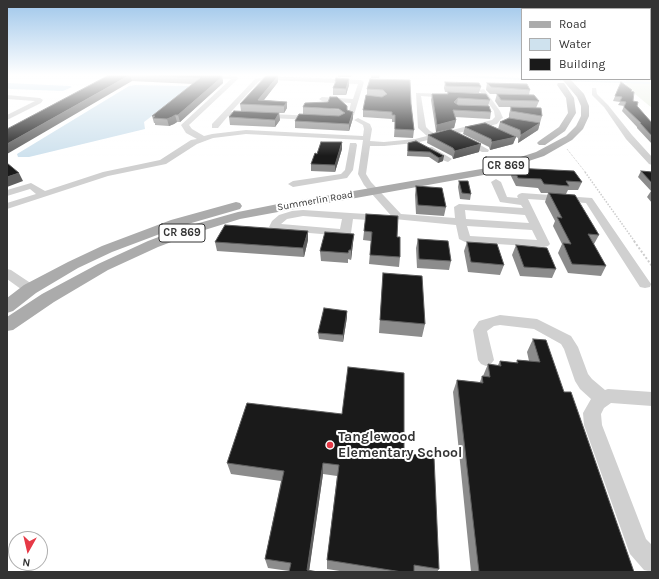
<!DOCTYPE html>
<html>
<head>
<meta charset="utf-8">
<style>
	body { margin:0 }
	#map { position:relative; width:659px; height:579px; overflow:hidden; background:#fff; font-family:Karla,sans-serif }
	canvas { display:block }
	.frame { position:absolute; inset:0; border:8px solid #333; pointer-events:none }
	.legend { position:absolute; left:521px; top:8px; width:130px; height:72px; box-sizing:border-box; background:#fff; border:1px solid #adadad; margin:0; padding:5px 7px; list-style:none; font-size:12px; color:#333 }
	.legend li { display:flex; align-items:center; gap:8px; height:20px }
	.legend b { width:20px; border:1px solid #adadad }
	.north { position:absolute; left:8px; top:531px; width:40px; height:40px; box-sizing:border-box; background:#fff; border:1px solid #adadad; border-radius:50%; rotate:188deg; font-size:11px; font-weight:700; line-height:16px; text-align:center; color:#333 }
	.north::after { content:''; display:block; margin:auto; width:14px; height:18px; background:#e63946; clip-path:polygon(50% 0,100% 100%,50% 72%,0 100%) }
</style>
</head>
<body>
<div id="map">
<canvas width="659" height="579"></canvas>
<div class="frame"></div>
<ul class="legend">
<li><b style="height:5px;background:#ababab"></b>Road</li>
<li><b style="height:11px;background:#cfe2ee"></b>Water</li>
<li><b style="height:11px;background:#1a1a1a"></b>Building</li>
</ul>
<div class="north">N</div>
</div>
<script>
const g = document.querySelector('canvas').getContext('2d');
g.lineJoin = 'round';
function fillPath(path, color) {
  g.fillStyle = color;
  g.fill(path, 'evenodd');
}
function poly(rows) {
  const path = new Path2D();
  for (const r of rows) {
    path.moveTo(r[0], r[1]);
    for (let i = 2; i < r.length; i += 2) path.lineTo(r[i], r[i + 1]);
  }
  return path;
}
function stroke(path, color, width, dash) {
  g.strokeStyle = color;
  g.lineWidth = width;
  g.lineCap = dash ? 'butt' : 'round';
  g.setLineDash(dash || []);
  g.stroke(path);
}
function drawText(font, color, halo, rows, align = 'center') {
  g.font = font + ' Karla,sans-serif';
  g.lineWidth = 4;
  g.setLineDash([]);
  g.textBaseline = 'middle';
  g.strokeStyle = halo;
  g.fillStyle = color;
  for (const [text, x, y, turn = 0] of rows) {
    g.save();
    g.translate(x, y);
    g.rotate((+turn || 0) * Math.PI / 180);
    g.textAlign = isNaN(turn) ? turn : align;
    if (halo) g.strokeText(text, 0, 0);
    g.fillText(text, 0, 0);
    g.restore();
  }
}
fillPath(poly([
	[650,75,652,75,652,108,624,85,627,84,626,79,650,79]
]), '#e6ecdf');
fillPath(poly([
	[7,83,70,86,72,87,63,91,10,89,7,88],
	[135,85,188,86,189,88,144,122,145,129,29,157,18,157,17,154,129,86]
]), '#cfe2ee');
fillPath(poly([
	[417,75,463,75,522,78,522,79,524,79,522,80,417,75],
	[527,79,652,82,652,84,529,80,527,79]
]), '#cfe2ee');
stroke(poly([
	[639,79,652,80],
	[567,149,586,173]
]), '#cdcdcd', 1, [1, 1]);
stroke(poly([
	[585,172,635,242]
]), '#cdcdcd', 1.5, [1.5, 1.5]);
stroke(poly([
	[634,241,652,266]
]), '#cdcdcd', 2, [2, 2]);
fillPath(poly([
	[173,75,215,75,236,76,239,78,189,125,192,129,204,136,212,134,246,130,363,136,364,129,363,125,354,120,358,118,370,124,372,129,370,141,384,142,415,139,427,136,418,128,416,93,449,94,452,96,449,98,421,96,426,127,430,131,436,134,492,120,495,117,494,111,479,90,484,89,500,111,503,118,501,119,497,124,415,143,384,146,370,146,366,174,371,182,401,214,455,218,454,207,459,204,523,208,521,205,500,202,491,182,496,179,501,182,507,197,518,198,517,196,519,194,522,193,592,198,651,284,650,287,645,288,640,287,586,203,528,199,550,244,548,246,544,247,465,242,459,239,456,225,394,219,364,185,358,174,363,140,246,134,213,138,197,144,166,164,108,176,7,209,7,203,36,194,30,189,7,196,7,190,31,183,45,191,103,172,160,160,191,140,197,139,186,133,181,125,231,79,176,77,173,75],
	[465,210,525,215,529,223,466,219,465,210],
	[467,226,532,230,537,240,470,236,467,226],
	[270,76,361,80,364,82,354,115,351,117,348,115,351,103,322,101,319,99,322,97,353,99,358,84,270,80,259,81,231,112,313,116,317,118,313,120,228,116,218,128,212,128,212,124,255,79,270,76],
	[592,88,596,88,597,94,608,105,632,135,652,157,652,165,649,164,626,139,604,107,592,95,592,88],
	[7,95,40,98,43,100,41,103,7,120,7,115,35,101,7,99,7,95],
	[462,138,468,138,489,150,488,152,482,152,462,142,462,138],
	[350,143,356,143,357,145,353,170,347,178,293,187,288,184,293,181,341,174,345,170,350,143],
	[426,147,432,147,452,159,448,162,445,161,426,151,426,147],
	[303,210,382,215,387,218,382,221,353,219,351,233,345,236,274,230,269,227,272,221,279,215,292,211,303,210],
	[303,216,342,219,340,229,281,224,287,219,303,216],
	[7,269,11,270,35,286,36,289,35,292,30,293,25,292,7,279,7,269],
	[500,315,537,319,571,336,578,347,588,374,592,379,605,390,608,389,652,392,652,406,611,403,604,408,601,414,602,425,646,539,652,545,652,572,644,570,630,554,627,546,584,425,583,413,591,399,580,389,575,381,564,349,561,344,534,329,500,325,494,326,487,331,494,360,491,364,486,366,481,364,478,360,473,330,479,321,500,315]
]), '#d0d0d0');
fillPath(poly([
	[562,79,570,79,584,94,589,106,589,116,583,129,572,140,544,156,489,174,278,212,240,219,195,233,158,247,108,270,54,302,13,330,7,331,7,317,42,294,98,264,148,241,185,227,238,212,278,204,487,168,536,152,566,136,576,126,581,116,581,106,577,97,562,79],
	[558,83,564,83,574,98,576,113,565,131,545,145,539,145,537,143,539,141,559,127,568,113,566,98,557,85,558,83],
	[236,202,240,203,242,206,240,209,181,226,112,252,78,268,36,293,13,311,7,313,7,298,24,285,68,262,102,246,171,220,236,202]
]), '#ababab');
fillPath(poly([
	[109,75,222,75,223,81,223,83,180,122,177,122,174,124,169,126,155,125,155,123,154,123,152,116,193,84,132,81],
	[338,75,352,75,351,77,338,77],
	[371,75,380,75,379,78,371,78],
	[370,79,411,104,414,130,413,138,394,137,395,122,392,122,392,119,363,117,363,110,382,97,367,95,367,89],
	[335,81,349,85,346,95,333,95,333,88,335,85],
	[278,82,264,100,287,102,287,108,284,113,279,113,280,120,275,127,230,125,229,117,241,111,240,104],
	[445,82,481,87,479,93,490,100,488,106,491,112,490,119,455,117,456,120,454,128,436,132,431,100,432,94,447,94,448,92,445,92,444,88],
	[621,82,631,91,633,101,652,123,652,144,637,128,637,127,622,111,624,106,618,105,620,102,613,101],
	[487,83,530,90,529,95,539,101,536,108,542,116,538,130,518,143,518,138,516,137,513,144,490,150,489,147,463,134,465,127,498,129,500,122,509,118,509,114,511,107,499,107,495,101,497,94,490,94,486,90],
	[303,107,347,110,353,112,353,118,349,131,295,128,295,121,303,114],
	[428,135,479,152,453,159,452,156,427,143],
	[416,141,443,161,438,163,429,157,407,156,408,143],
	[342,149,335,172,311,171,311,164,317,154],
	[514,168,582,182,578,190,568,190,566,194,599,235,594,244,593,244,606,266,601,276,568,273,558,253,562,244,553,226,555,221,545,202,548,193,541,193,538,188,516,186,511,176],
	[641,171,652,172,652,203,647,197,651,191,638,177],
	[459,181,471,194,470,200,460,199,458,187],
	[416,186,446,207,444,216,416,214,415,195],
	[366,214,397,237,400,257,399,267,369,264,371,241,363,240],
	[418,239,451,261,449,270,417,268,416,248],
	[308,240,304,257,217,251,215,242],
	[467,242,504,265,500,275,468,272,464,251],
	[353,243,351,260,348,259,348,263,321,261,320,251],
	[516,245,556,269,552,278,520,276,512,255],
	[383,273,425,324,422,337,379,333,382,286],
	[347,311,347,317,343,342,319,339,318,333],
	[533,339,564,392,634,572,471,572,453,392,457,380,480,382,482,376,483,376,488,364,498,365,500,361,516,363,517,360,529,361,527,352],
	[404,453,439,569,437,572,346,572,327,569,327,560,337,476,323,474,309,570,289,571,268,568,265,559,281,481,231,474,227,463]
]), '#8c8c8c');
fillPath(poly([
	[130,75,132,81,7,154,7,144],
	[222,75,223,83,180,122,178,115],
	[278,76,278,82,260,105,258,100],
	[349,79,349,85,346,95,346,89],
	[458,98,457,104,454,102],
	[287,102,287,108,284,113,284,106],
	[353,112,353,118,349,131,349,124],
	[279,113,280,120,275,127,275,120],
	[175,115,177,122,174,124,169,126,167,119],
	[456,120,454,128,436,132,437,125],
	[540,123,538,130,518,143,521,135],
	[516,137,513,144,490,150,492,142],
	[342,142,342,149,335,172,335,165],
	[481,144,479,152,453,159,455,151],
	[444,156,443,161,438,163,439,158],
	[19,173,23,181,7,187,7,177],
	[308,231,308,240,304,257,303,248],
	[354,234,353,243,351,260,351,250],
	[347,311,347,317,343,342,343,335],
	[323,463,323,474,309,572,307,570]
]), '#5f5f5f');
const building = poly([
	[109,75,222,75,220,77,222,77,178,115,175,115,172,117,167,119,153,118,155,116,152,116,200,78,130,75,7,144,7,129,109,75],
	[266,76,278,76,258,100,287,102,284,106,240,104,266,76],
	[336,78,349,79,346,89,333,88,336,81,335,81,336,78],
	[370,79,410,80,411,104,414,130,395,129,395,115,392,115,392,112,363,110,366,95,382,97,387,94,383,90,367,89,370,79],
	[445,82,479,83,481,87,446,86,445,82],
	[621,82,632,90,631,91,634,92,633,101,638,102,637,106,652,123,652,136,640,123,641,123,624,107,626,102,620,101,622,97,615,96,621,82],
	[487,83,527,84,530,90,491,87,487,83],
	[448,92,486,94,490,100,458,98,454,102,458,105,489,106,491,112,453,110,456,120,437,125,432,94,448,94,448,92],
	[497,94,534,95,539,101,501,100,497,94],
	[330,97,337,97,347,106,347,110,353,112,349,124,295,121,299,114,339,116,345,113,339,109,303,107,305,103,328,102,330,97],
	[511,107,541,108,542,116,511,111,511,107],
	[234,111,279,113,275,120,229,117,234,111],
	[509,118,540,123,521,135,520,130,500,122,509,118],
	[485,123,516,137,492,142,491,139,465,127,485,123],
	[450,129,481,144,455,151,453,148,428,135,450,129],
	[416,141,444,156,439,158,430,152,408,151,408,143,416,141],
	[321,142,342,142,335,165,311,164,315,153,317,154,321,142],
	[7,163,19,173,7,177,7,163],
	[514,168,574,171,582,182,566,181,569,186,544,184,541,179,518,178,514,168],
	[641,171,652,172,652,183,641,171],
	[459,181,468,181,471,194,462,193,459,181],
	[416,186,442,188,446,207,418,205,416,186],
	[549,193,575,195,599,235,588,234,606,266,572,264,563,243,571,244,557,217,562,218,549,193],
	[366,214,398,216,397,237,400,237,400,257,370,255,372,232,364,231,366,214],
	[225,225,308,231,303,248,215,242,225,225],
	[325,232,354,234,351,250,349,250,348,253,320,251,325,232],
	[418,239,448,241,451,261,419,259,418,239],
	[467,242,497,244,504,265,471,262,467,242],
	[516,245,547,248,556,269,524,267,516,245],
	[383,273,422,276,425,324,380,320,383,273],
	[324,308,347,311,343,335,318,333,324,308],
	[533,339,546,340,564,392,571,392,634,572,479,572,457,380,483,383,482,376,490,377,488,364,501,366,500,361,518,363,517,360,540,362,533,339],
	[348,367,404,373,404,453,434,457,439,569,414,565,414,572,402,572,327,560,339,465,323,463,307,570,318,572,289,572,291,563,265,559,284,471,227,463,247,403,342,414,348,367]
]);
fillPath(building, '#1a1a1a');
stroke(building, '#5f5f5f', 1);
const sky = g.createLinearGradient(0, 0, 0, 156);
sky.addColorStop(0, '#9ec6ea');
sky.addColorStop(0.48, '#fff');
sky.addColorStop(1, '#ffffff00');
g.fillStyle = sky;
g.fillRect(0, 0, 659, 156);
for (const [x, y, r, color] of [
	[330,445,4,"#e63946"]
]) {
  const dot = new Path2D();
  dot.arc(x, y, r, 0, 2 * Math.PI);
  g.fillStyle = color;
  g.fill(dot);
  stroke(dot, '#fff', 1.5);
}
drawText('10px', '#333', '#fff', [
	["Summerlin Road",315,201,-10]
]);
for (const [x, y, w] of [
	[506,166,46],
	[182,233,46]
]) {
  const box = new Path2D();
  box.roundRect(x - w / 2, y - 9, w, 18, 3);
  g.fillStyle = '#fff';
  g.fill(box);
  stroke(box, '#333', 1);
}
drawText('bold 11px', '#333', null, [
	["CR 869",506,166],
	["CR 869",182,233]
]);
drawText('bold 14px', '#333', '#fff', [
	["Tanglewood",338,437],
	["Elementary School",338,453]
], 'left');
</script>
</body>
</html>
